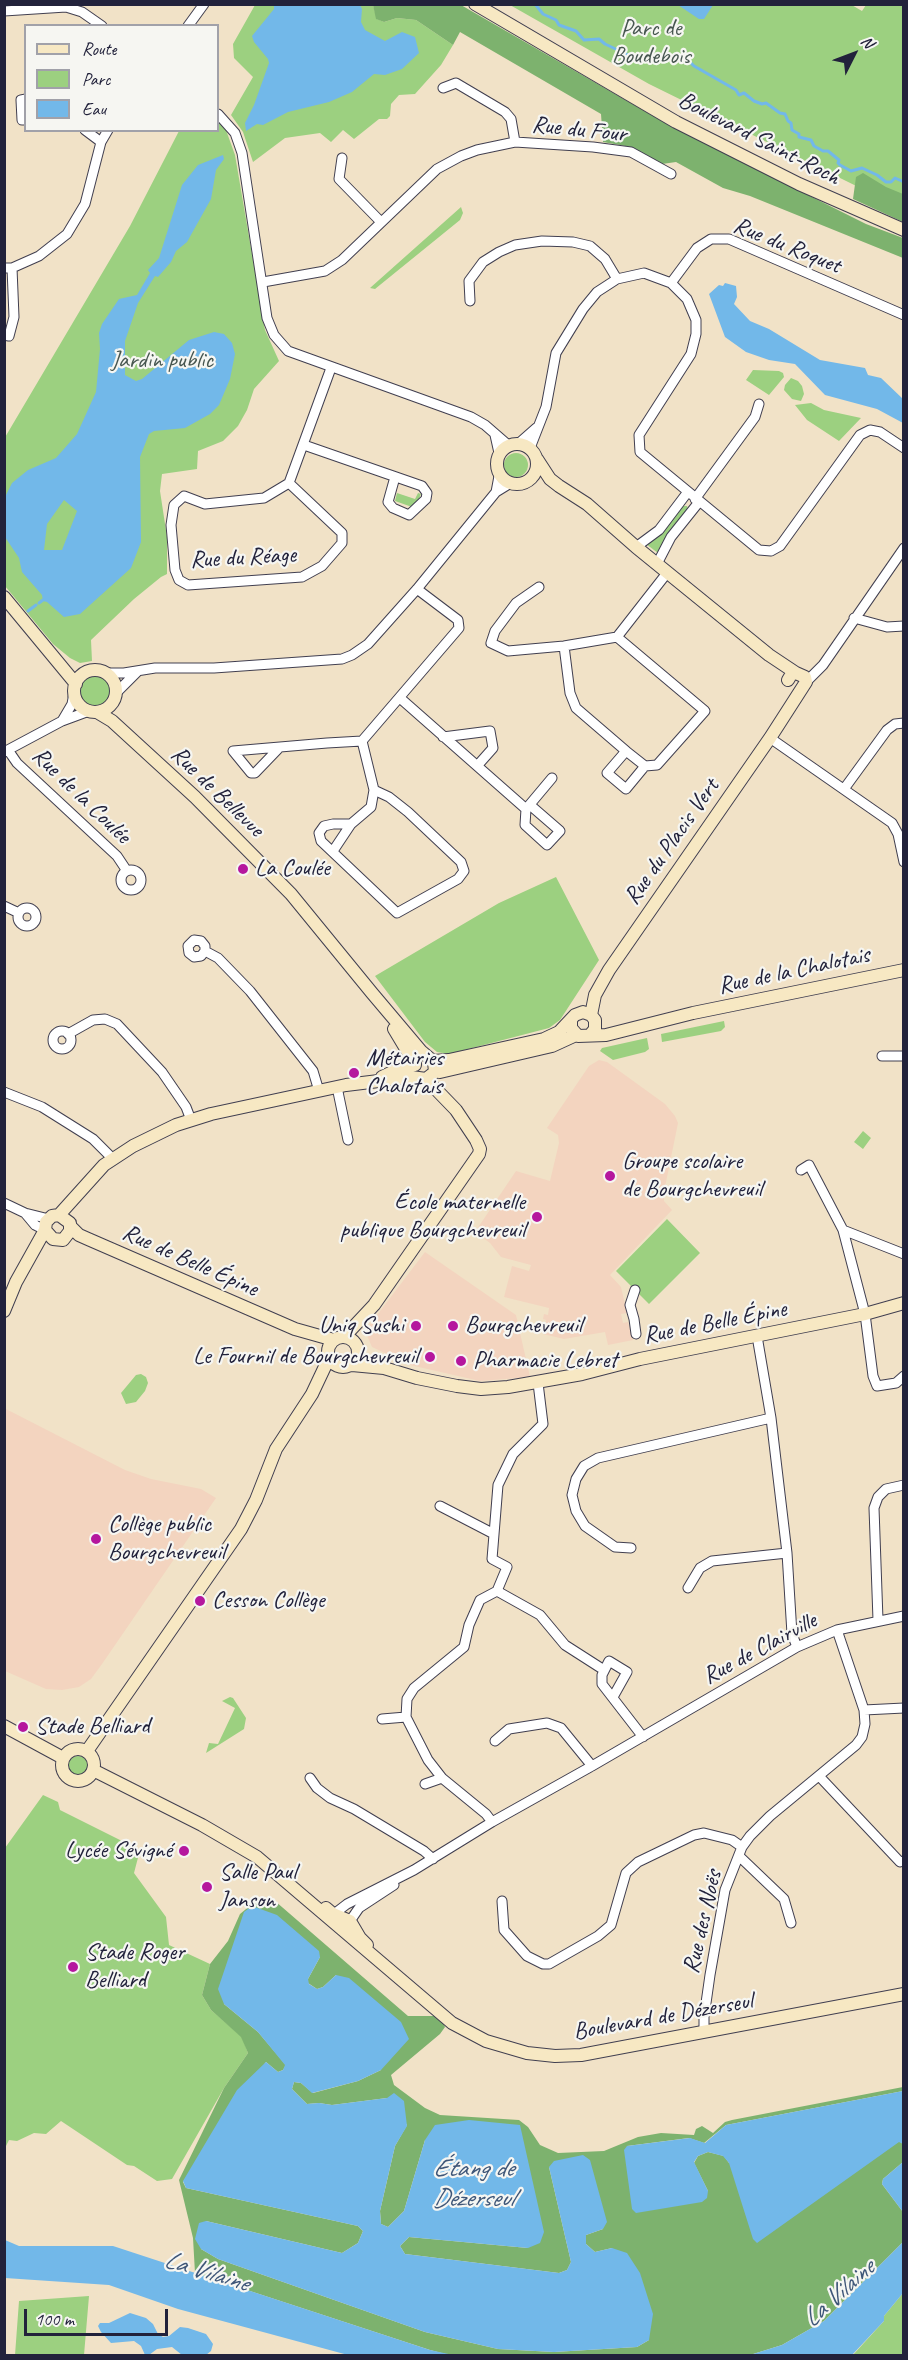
<!DOCTYPE html>
<html>
<head>
<meta charset="utf-8">
<style>
	body { margin:0 }
	#map { position:relative; width:908px; height:2360px; overflow:hidden; background:#f1e2c7; font-family:Caveat,sans-serif }
	canvas { display:block }
	.frame { position:absolute; inset:0; border:6px solid #22223b; pointer-events:none }
	.legend { position:absolute; left:24px; top:24px; width:195px; height:108px; box-sizing:border-box; background:#f6f6f2; border:2px solid #a1a1a9; margin:0; padding:8px 10px; list-style:none; font-size:18px; color:#22223b }
	.legend li { display:flex; align-items:center; gap:12px; height:30px }
	.legend b { width:30px; border:2px solid #a1a1a9 }
	.north { position:absolute; left:824px; top:24px; width:60px; height:60px; -webkit-text-stroke:4px #f6f6f2; paint-order:stroke; rotate:48deg; font-size:16px; font-weight:700; line-height:24px; text-align:center; color:#22223b }
	.north::after { content:''; display:block; margin:auto; width:21px; height:27px; background:#22223b; clip-path:polygon(50% 0,100% 100%,50% 72%,0 100%) }
	.scale { position:absolute; left:24px; top:2309px; width:144px; height:27px; box-sizing:border-box; border:3px solid #22223b; border-top:0; padding-left:8px; font-size:18px; line-height:21px; white-space:nowrap; color:#22223b; -webkit-text-stroke:4px #f6f6f2; paint-order:stroke }
</style>
</head>
<body>
<div id="map">
<canvas width="908" height="2360"></canvas>
<div class="frame"></div>
<ul class="legend">
<li><b style="height:8px;background:#f7e8c3"></b>Route</li>
<li><b style="height:16px;background:#9cd080"></b>Parc</li>
<li><b style="height:16px;background:#72b8e9"></b>Eau</li>
</ul>
<div class="north">N</div>
<div class="scale">100 m</div>
</div>
<script>
const g = document.querySelector('canvas').getContext('2d');
g.lineJoin = 'round';
function fillPath(path, color) {
  g.fillStyle = color;
  g.fill(path, 'evenodd');
}
function poly(rows) {
  const path = new Path2D();
  for (const r of rows) {
    if (r.length === 3) {
      path.moveTo(r[0] + r[2], r[1]);
      path.arc(r[0], r[1], r[2], 0, 2 * Math.PI);
      continue;
    }
    path.moveTo(r[0], r[1]);
    for (let i = 2; i < r.length; i += 2) path.lineTo(r[i], r[i + 1]);
  }
  return path;
}
function stroke(path, color, width, dash) {
  g.strokeStyle = color;
  g.lineWidth = width;
  g.lineCap = dash ? 'butt' : 'round';
  g.setLineDash(dash || []);
  g.stroke(path);
}
function drawText(font, color, halo, rows, align = 'center') {
  g.font = font + ' Caveat,sans-serif';
  g.lineWidth = 4.5;
  g.setLineDash([]);
  g.textBaseline = 'middle';
  g.strokeStyle = halo;
  g.fillStyle = color;
  for (const [text, x, y, turn = 0] of rows) {
    g.save();
    g.translate(x, y);
    g.rotate((+turn || 0) * Math.PI / 180);
    g.textAlign = isNaN(turn) ? turn : align;
    if (halo) g.strokeText(text, 0, 0);
    g.fillText(text, 0, 0);
    g.restore();
  }
}
fillPath(poly([
	[599,1060,607,1062,665,1104,675,1116,678,1123,664,1192,664,1201,672,1210,610,1275,621,1287,627,1313,621,1314,623,1323,628,1322,633,1340,608,1345,605,1332,564,1339,543,1334,546,1320,543,1319,544,1314,548,1315,549,1308,504,1297,512,1266,529,1271,531,1265,501,1257,490,1243,475,1232,516,1171,550,1181,559,1143,558,1135,547,1128,589,1066],
	[425,1252,516,1315,530,1377,480,1381,410,1365,372,1347,365,1331],
	[4,1408,125,1470,151,1479,201,1489,216,1498,102,1664,91,1679,79,1687,62,1690,46,1689,5,1671]
]), '#f3d4bf');
fillPath(poly([
	[850,4,862,11,866,5,903,5,903,209,649,84,510,5],
	[255,5,373,5,377,19,384,22,397,18,416,20,453,45,441,65,415,94,399,95,391,104,390,116,387,119,379,119,354,139,343,130,331,142,320,133,285,138,253,162,243,132,231,115,253,77,234,58,233,44],
	[218,120,226,130,235,155,265,330,279,361,254,389,247,410,238,426,223,441,198,451,197,469,162,474,160,491,167,537,167,574,161,577,134,599,91,640,92,661,80,663,70,658,53,644,5,586,4,439,130,226,179,131,218,130],
	[461,207,463,213,460,220,375,289,370,288],
	[753,370,779,371,783,373,784,377,769,395,746,380],
	[791,378,798,381,802,386,804,394,801,401,792,399,784,390,785,385],
	[811,403,824,410,861,418,839,441,807,420,795,405],
	[516,465,12],
	[397,493,415,499,418,493,421,494,418,501,412,507,395,501],
	[682,506,687,506,688,510,658,553,646,544],
	[95,691,16],
	[556,877,599,960,560,1020,549,1028,449,1054,437,1052,425,1042,375,976,499,903],
	[724,1021,725,1027,721,1031,662,1042,661,1034],
	[647,1038,649,1049,645,1052,613,1060,600,1051,602,1048],
	[863,1131,871,1138,863,1149,854,1142],
	[667,1219,700,1253,649,1304,616,1271],
	[141,1374,146,1377,148,1383,145,1391,136,1402,126,1404,121,1393,136,1375],
	[230,1697,233,1698,246,1718,244,1729,206,1753,209,1743,218,1744,235,1708,222,1701],
	[78,1766,10],
	[43,1795,58,1802,60,1810,140,1850,134,1873,166,1917,169,1945,210,1964,202,1995,211,2010,242,2037,248,2053,224,2088,172,2179,157,2181,134,2166,127,2165,61,2121,46,2134,34,2133,17,2141,9,2140,5,2148,5,1848],
	[903,2293,903,2355,852,2356,884,2321,884,2316],
	[89,2296,84,2355,15,2355,19,2301]
]), '#9cd080');
fillPath(poly([
	[373,5,461,5,672,127,866,224,903,238,903,258,750,196,723,188,676,162,662,164,631,147,603,142,601,114,460,32,453,45,416,20,397,18,384,22,376,19],
	[863,173,886,187,903,194,903,222,853,199,856,177],
	[266,1899,275,1901,408,2016,436,2016,443,2023,445,2027,440,2034,391,2075,394,2085,425,2108,440,2115,519,2120,528,2127,540,2145,558,2153,604,2151,638,2137,661,2133,694,2135,696,2129,702,2126,713,2133,725,2122,732,2120,903,2087,903,2091,726,2125,704,2143,689,2138,627,2146,708,2191,694,2163,698,2156,708,2152,724,2156,729,2163,899,2141,903,2144,903,2162,883,2179,882,2184,903,2212,903,2242,824,2321,782,2345,750,2355,453,2356,430,2350,195,2273,193,2238,179,2180,224,2088,248,2053,241,2037,211,2010,202,1995,210,1964,228,1941,240,1914,257,1900],
	[320,1957,308,1979,308,1983,317,1989,323,1987,336,1975,381,2070,358,2081,313,2093,301,2083,294,2082,292,2089,307,2104,319,2103,332,2105,387,2098,407,2125,395,2146,380,2211,381,2224,388,2227,404,2211,425,2140,528,2248,409,2237,400,2246,405,2254,559,2273,567,2270,571,2262,549,2167,603,2229,586,2235,586,2244,595,2252,612,2248,649,2340,637,2347,554,2352,498,2349,425,2332,218,2259,201,2249,206,2221,342,2253,358,2243,363,2231,358,2226,186,2188,183,2182,266,2062,278,2072,283,2070,286,2065,258,2032,224,2004]
]), '#7db26e');
fillPath(poly([
	[274,5,360,5,362,9,361,22,365,30,385,41,402,32,415,37,419,53,402,69,385,75,374,74,352,92,329,102,288,112,263,125,257,124,246,131,245,123,254,105,269,63,268,59,254,42,252,36,274,9],
	[678,5,713,5,704,19,699,19],
	[223,155,224,159,216,170,211,199,187,242,176,251,171,262,158,277,155,276,138,303,125,341,125,375,136,381,142,379,189,340,214,332,224,334,232,343,235,354,230,379,219,405,210,414,185,428,154,431,149,434,140,457,141,542,131,568,80,614,64,617,47,602,43,601,42,595,22,572,19,558,5,537,5,497,12,483,28,470,56,458,77,434,96,392,100,349,99,333,102,324,119,299,137,295,150,273,148,270,159,258,182,185,198,165],
	[64,500,77,511,62,550,44,550,47,524],
	[725,283,736,286,737,297,734,304,750,321,769,329,820,360,865,368,868,375,881,378,903,399,903,423,877,409,825,395,795,364,769,360,746,352,725,337,709,294,719,285,723,286],
	[252,1906,277,1915,319,1951,320,1957,308,1979,309,1984,317,1989,323,1987,336,1975,349,1978,401,2022,409,2039,381,2070,358,2081,312,2093,301,2083,294,2082,292,2089,307,2104,319,2103,332,2105,387,2098,394,2093,404,2101,407,2126,395,2146,380,2211,381,2224,388,2227,404,2211,425,2140,435,2125,469,2120,520,2125,544,2232,540,2243,528,2248,409,2237,400,2246,405,2254,559,2273,567,2270,571,2262,549,2167,554,2161,583,2155,590,2160,607,2222,603,2229,586,2235,586,2244,595,2252,612,2248,627,2253,640,2273,653,2314,649,2340,637,2347,554,2352,498,2349,425,2332,218,2259,201,2249,195,2239,199,2223,206,2221,342,2253,358,2243,363,2231,358,2226,186,2188,183,2181,237,2090,266,2062,278,2072,283,2070,285,2065,258,2032,224,2004,218,1989,244,1912],
	[903,2091,903,2144,899,2142,757,2243,753,2239,729,2163,723,2156,708,2152,698,2156,694,2162,708,2191,707,2198,702,2202,636,2213,632,2209,624,2150,627,2146,690,2138,705,2143,726,2125],
	[903,2162,903,2212,882,2184,883,2179],
	[5,2240,19,2246,113,2246,430,2350,453,2355,348,2355,178,2309,109,2285,5,2278],
	[903,2242,903,2293,884,2316,884,2321,852,2355,750,2355,782,2345,824,2321],
	[130,2313,146,2318,153,2324,158,2334,163,2337,169,2336,180,2327,188,2328,206,2334,213,2344,211,2351,206,2355,182,2355,172,2347,157,2349,149,2355,145,2355,141,2346,134,2341,111,2343,101,2332,98,2326,100,2323,109,2323]
]), '#72b8e9');
stroke(poly([
	[535,4,543,14,556,20,559,25,576,31,584,40,599,39,605,44,639,60,651,62,684,56,694,66,736,90,739,95,744,93,754,101,762,104,766,103,780,113,785,114,788,121,791,123,792,130,799,134,799,137,811,140,814,146,823,151,828,151,839,160,838,163,840,165,851,171,862,168,877,175,886,182,891,182,895,178,904,182],
	[39,603,43,600],
	[28,611,36,605]
]), '#72b8e9', 3);
const street = poly([
	[4,11,66,7,82,12,102,26],
	[188,26,204,4],
	[443,88,456,83,505,112,511,119,515,142],
	[26,99,21,100,22,120,26,120],
	[218,114,235,133,242,153,267,318,274,335,288,351,471,417,485,425,508,445],
	[85,130,101,142],
	[342,158,339,179,380,221],
	[4,268,12,268,39,256,67,234,85,204,101,142,108,130],
	[263,282,325,271,342,260,437,169,461,156,477,150,515,142,593,147,631,152,671,174],
	[671,283,697,248,711,239,729,239,904,315],
	[470,301,469,281,483,262,499,252,515,245,542,241,573,242,590,246,605,259,617,279],
	[4,335,9,336,14,317,12,268],
	[495,435,499,453],
	[519,443,536,428],
	[304,445,422,486,427,493,426,499,409,515,393,508,388,502,395,477],
	[530,448,546,407,556,353,583,309,597,292,617,279,644,273,671,283,687,299,696,320,696,334,691,354,639,435,640,452,759,550,771,551,780,546,860,435,870,430,880,432,904,448],
	[289,483,342,533,342,543,322,566,302,577,188,585,179,580,175,570,171,525,174,505,184,496,205,504,264,498,289,483,331,368],
	[496,492,509,484],
	[695,499,755,417,759,404],
	[636,547,659,530,687,493],
	[657,564,671,537,699,502],
	[539,587,516,603,495,631,491,643,508,651,564,646,617,637,667,573],
	[854,618,887,627,904,626],
	[564,646,570,693,576,708,626,751,607,773,626,789,645,766,657,765,705,711,617,637],
	[106,673,124,673,155,668,214,668,342,659,352,655,368,644,417,589,496,492,499,476],
	[806,682,823,665,904,548],
	[117,692,137,672],
	[400,698,526,809,552,778],
	[62,721,72,704,74,693],
	[443,737,490,731,493,748,477,766],
	[770,738,892,823,898,834,904,862],
	[280,747,255,773,251,773,233,751,327,743,362,741],
	[8,750,17,763,117,856,127,871],
	[626,751,645,766],
	[4,752,62,721,89,711],
	[844,789,887,730,895,724,904,723],
	[526,809,525,825,547,845,560,831,530,805],
	[351,824,333,824,324,826,319,833,321,841,397,913,458,879,464,871,461,862,408,812,389,797,374,790,362,741,459,628,458,620,417,589],
	[333,851,351,824,371,807,374,790],
	[131,880,10],
	[4,906,19,913],
	[27,917,9],
	[205,951,201,956,194,957,189,953,188,946,194,940,201,941,205,946,205,951,218,958,250,991,313,1071,319,1091],
	[62,1040,9],
	[68,1034,93,1020,105,1019,117,1024,162,1072,186,1107,191,1120],
	[882,1056,904,1056],
	[337,1087,348,1140],
	[4,1092,42,1107,93,1139,113,1159],
	[801,1170,809,1165,843,1230,904,1254],
	[4,1203,25,1213,49,1219],
	[25,1213,35,1225,45,1230],
	[843,1230,865,1314,873,1376,877,1386,896,1383,904,1376],
	[635,1290,630,1305,634,1319,636,1334],
	[757,1336,771,1418,787,1553,792,1634,797,1647],
	[440,1506,494,1534],
	[631,1548,615,1547,585,1526,576,1511,572,1495,576,1479,584,1466,598,1458,771,1418],
	[688,1588,700,1568,712,1561,787,1553],
	[497,1591,507,1567,492,1559,498,1485,513,1454,543,1424,538,1383],
	[878,1620,874,1508,878,1497,886,1489,904,1485],
	[613,1697,627,1672,609,1661,602,1675,602,1684,643,1737],
	[864,1710,904,1708],
	[382,1719,406,1717],
	[495,1741,509,1729,547,1723,561,1728,592,1766],
	[819,1776,900,1862,904,1861],
	[310,1778,317,1788,330,1798,354,1809,424,1851,433,1859],
	[425,1784,442,1778],
	[492,1822,486,1814,442,1778,428,1760,406,1717,407,1699,414,1688,464,1647,469,1625,480,1600,497,1591,540,1615,565,1645,604,1670],
	[739,1856,784,1899,791,1923],
	[502,1901,504,1930,527,1956,543,1964,549,1964,598,1936,611,1925,626,1873,638,1862,694,1835,704,1833,732,1840,742,1847],
	[330,1917,347,1904,414,1870,492,1822,592,1766,797,1647,837,1630,904,1616],
	[350,1921,359,1908,394,1885],
	[704,2032,704,2017,710,1975,725,1890,742,1847,750,1836,770,1816,856,1745,862,1737,865,1724,864,1710,837,1630]
]);
const secondary = poly([
	[475,4,676,122,799,184,904,230],
	[517,464,20],
	[537,459,550,479,559,486,587,504,636,547,769,655,796,673],
	[4,597,76,684],
	[95,691,21],
	[97,712,112,721,195,797,291,894,372,993,421,1051,434,1062,435,1072,426,1079],
	[591,1015,595,995,609,970,770,738,806,682,805,677,796,673,791,675,788,680],
	[571,1021,571,1028,578,1036,606,1035,693,1013,904,970],
	[394,1029,415,1064],
	[432,1061,449,1060,544,1039,559,1032,575,1015,583,1012,591,1015,595,1020,595,1029,590,1035],
	[435,1071,440,1072,552,1046,576,1035],
	[382,1077,405,1066,415,1065],
	[59,1215,104,1165,133,1146,176,1125,211,1114,346,1085,411,1077,426,1079,456,1110,476,1140,480,1149,479,1154,374,1305,344,1337],
	[71,1227,79,1235,88,1239,295,1329,334,1340],
	[4,1311,16,1282,45,1230,46,1222,52,1216,59,1215,70,1223,70,1231,63,1240,53,1239,45,1230],
	[343,1352,15],
	[352,1365,384,1368,417,1378,457,1386,481,1389,508,1387,582,1374,640,1359,865,1314,904,1303],
	[4,1726,63,1758],
	[78,1765,16],
	[87,1751,241,1529,256,1500,276,1449,312,1394,329,1358],
	[93,1770,202,1825,257,1857,452,2023,486,2041,527,2053,555,2056,581,2055,904,1994],
	[326,1908,333,1914,350,1921,360,1938,367,1945]
]);
stroke(street, '#413f50', 11);
stroke(secondary, '#413f50', 14);
stroke(street, '#fff', 9);
stroke(secondary, '#f7e8c3', 12);
for (const [x, y, r, color] of [
	[243,869,6,"#b5179e"],
	[354,1073,6,"#b5179e"],
	[610,1176,6,"#b5179e"],
	[537,1217,6,"#b5179e"],
	[416,1326,6,"#b5179e"],
	[453,1326,6,"#b5179e"],
	[430,1357,6,"#b5179e"],
	[461,1361,6,"#b5179e"],
	[96,1539,6,"#b5179e"],
	[200,1601,6,"#b5179e"],
	[23,1727,6,"#b5179e"],
	[184,1851,6,"#b5179e"],
	[207,1887,6,"#b5179e"],
	[73,1967,6,"#b5179e"]
]) {
  const dot = new Path2D();
  dot.arc(x, y, r, 0, 2 * Math.PI);
  g.fillStyle = color;
  g.fill(dot);
  stroke(dot, '#f6f6f2', 2);
}
drawText('24px', '#475650', '#f6f6f2', [
	["Parc de",651,29],
	["Boudebois",651,57],
	["Jardin public",162,361]
]);
drawText('24px', '#22223b', '#f6f6f2', [
	["Rue du Four",579,130,6],
	["Boulevard Saint-Roch",759,139,27],
	["Rue du Roquet",787,246,22],
	["Rue du Réage",243,558,-3],
	["Rue de Bellevue",217,792,44],
	["Rue de la Coulée",81,796,44],
	["Rue du Placis Vert",672,842,-55],
	["Rue de la Chalotais",794,971,-12],
	["Rue de Belle Épine",190,1261,24],
	["Rue de Belle Épine",715,1323,-11],
	["Rue de Clairville",760,1649,-28],
	["Rue des Noës",703,1922,-77],
	["Boulevard de Dézerseul",663,2017,-10]
]);
drawText('24px', '#22223b', '#f6f6f2', [
	["La Coulée",255,869],
	["Métairies",366,1059],
	["Chalotais",366,1087],
	["Groupe scolaire",622,1162],
	["de Bourgchevreuil",622,1190],
	["École maternelle",525,1203,"right"],
	["publique Bourgchevreuil",525,1231,"right"],
	["Uniq Sushi",404,1326,"right"],
	["Bourgchevreuil",465,1326],
	["Le Fournil de Bourgchevreuil",418,1357,"right"],
	["Pharmacie Lebret",473,1361],
	["Collège public",108,1525],
	["Bourgchevreuil",108,1553],
	["Cesson Collège",212,1601],
	["Stade Belliard",35,1727],
	["Lycée Sévigné",172,1851,"right"],
	["Salle Paul",219,1873],
	["Janson",219,1901],
	["Stade Roger",85,1953],
	["Belliard",85,1981]
], 'left');
drawText('italic 26px', '#3e5678', '#f6f6f2', [
	["Étang de",473,2169],
	["Dézerseul",473,2199],
	["La Vilaine",206,2272,17],
	["La Vilaine",839,2294,-42]
]);
</script>
</body>
</html>
